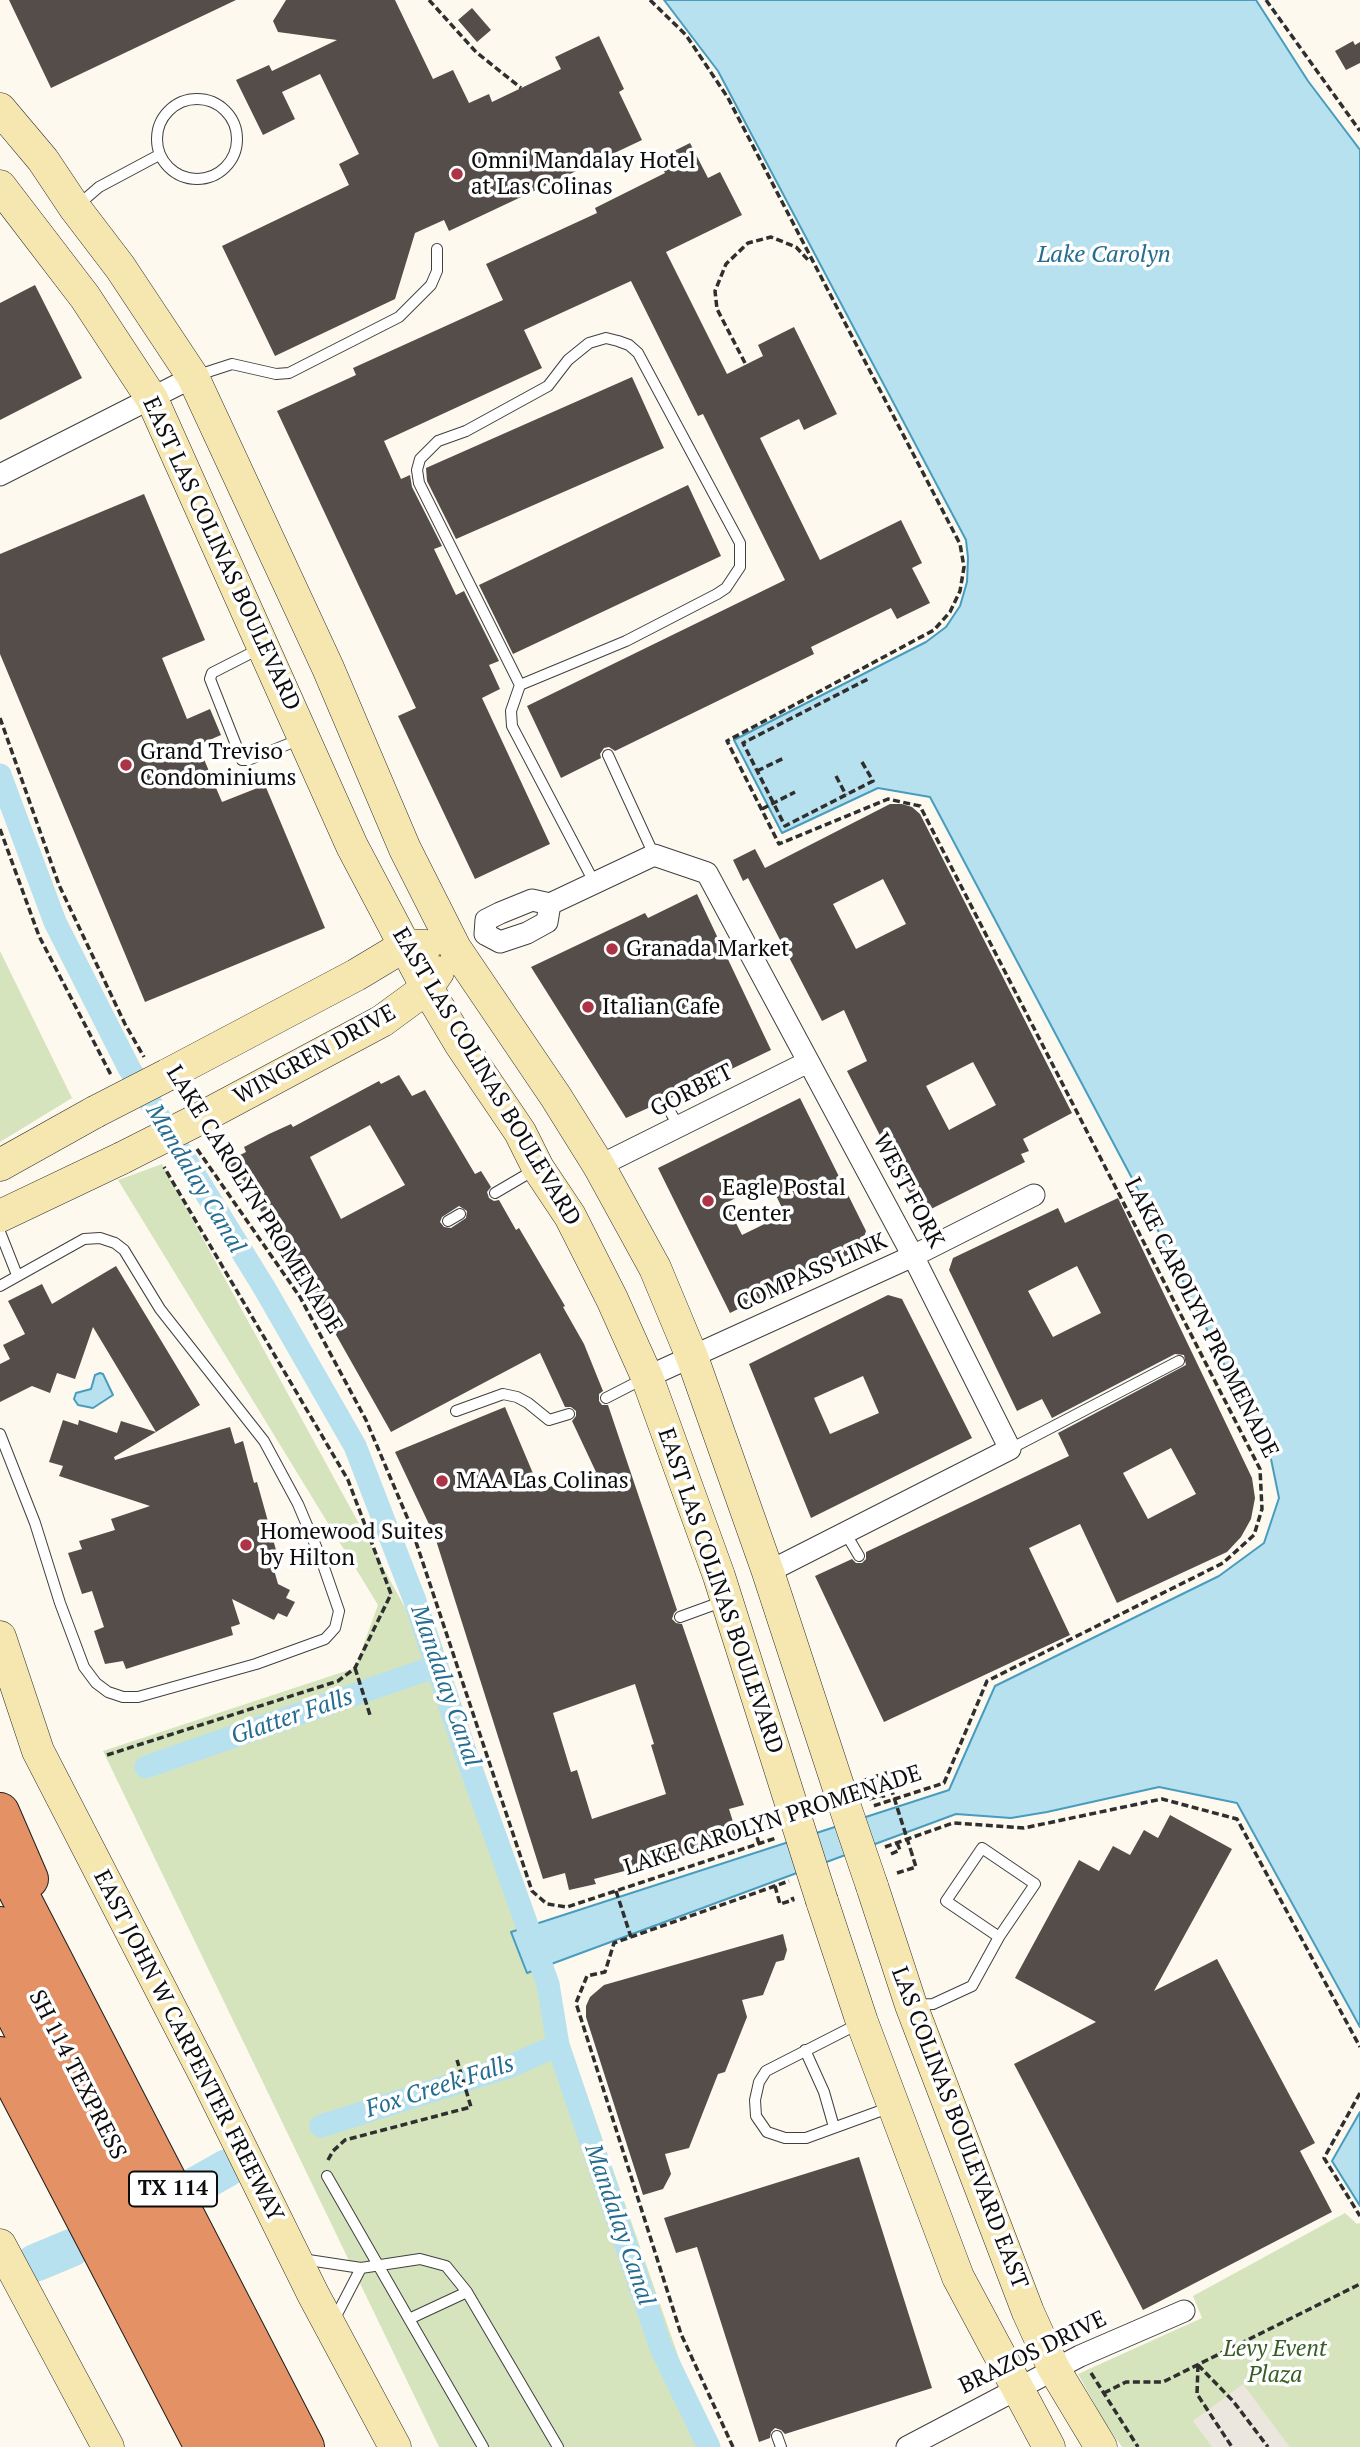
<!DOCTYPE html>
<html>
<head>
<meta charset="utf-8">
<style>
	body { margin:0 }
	canvas { display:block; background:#fdf9ee }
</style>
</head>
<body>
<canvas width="1360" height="2447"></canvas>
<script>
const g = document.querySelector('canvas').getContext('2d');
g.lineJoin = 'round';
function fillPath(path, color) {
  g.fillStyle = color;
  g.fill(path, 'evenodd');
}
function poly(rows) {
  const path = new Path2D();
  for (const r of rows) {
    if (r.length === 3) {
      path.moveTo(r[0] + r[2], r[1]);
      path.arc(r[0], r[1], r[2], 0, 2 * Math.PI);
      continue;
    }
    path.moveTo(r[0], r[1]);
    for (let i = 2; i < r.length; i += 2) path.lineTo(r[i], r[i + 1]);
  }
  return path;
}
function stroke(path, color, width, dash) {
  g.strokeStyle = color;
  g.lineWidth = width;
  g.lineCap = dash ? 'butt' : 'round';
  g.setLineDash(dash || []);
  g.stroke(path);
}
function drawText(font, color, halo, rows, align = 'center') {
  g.font = font + ' "PT Serif",serif';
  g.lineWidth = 7;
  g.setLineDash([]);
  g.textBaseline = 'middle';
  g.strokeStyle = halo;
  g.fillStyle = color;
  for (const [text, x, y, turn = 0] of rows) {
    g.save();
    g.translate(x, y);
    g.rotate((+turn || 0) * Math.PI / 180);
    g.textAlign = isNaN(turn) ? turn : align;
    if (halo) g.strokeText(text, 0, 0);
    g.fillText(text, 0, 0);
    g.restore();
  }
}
fillPath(poly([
	[0,951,72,1098,0,1142],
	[162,1164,437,1666,710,2447,439,2447,103,1751,355,1668,378,1605,118,1180],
	[1345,2213,1357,2224,1360,2223,1360,2447,1122,2447,1104,2421,1078,2374,1202,2318,1193,2296]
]), '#d5e4bc');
fillPath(poly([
	[1243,2384,1289,2446,1290,2447,1212,2447,1193,2421]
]), '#ece7de');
const water = poly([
	[664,0,1256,0,1308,81,1360,150,1360,2027,1237,1803,1159,1787,1047,1812,1011,1818,956,1814,527,1973,511,1932,949,1790,995,1686,1219,1576,1264,1543,1279,1498,1271,1459,1134,1182,930,797,878,788,782,833,734,740,926,642,946,627,960,606,967,582,968,558,966,540,718,71,664,0],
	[100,1373,103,1374,113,1395,93,1408,78,1405,74,1399,76,1393,91,1389,95,1375,100,1373],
	[1360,2112,1360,2206,1332,2161,1360,2112]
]);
fillPath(water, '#b8e1ef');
stroke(water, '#489cbe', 2);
stroke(poly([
	[0,775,55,922,129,1068,265,1289,355,1446,415,1601,468,1760,548,1984,558,2045,661,2348,709,2447],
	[146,1767,437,1666],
	[321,2126,511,2066,558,2045]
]), '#b8e1ef', 23);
stroke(poly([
	[195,2186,227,2168],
	[35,2263,71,2248]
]), '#b8e1ef', 38);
fillPath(poly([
	[9,0,236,0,51,88],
	[286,0,395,0,433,79,453,70,469,103,489,94,492,102,561,69,555,57,599,36,624,89,619,92,642,140,449,231,444,220,415,233,395,299,275,356,222,246,349,185,339,164,359,154,320,74,282,92,295,119,263,135,236,80,269,65,272,71,337,40,278,32,273,21],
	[472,8,491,30,477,42,458,20],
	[1353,41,1355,45,1360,42,1360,63,1346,70,1335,51],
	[690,143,708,178,720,172,742,215,666,252,727,374,763,356,758,345,794,327,837,414,804,430,799,419,760,438,820,560,901,520,922,563,912,568,930,603,897,619,891,608,811,647,814,654,615,751,609,747,604,748,600,754,601,758,561,778,527,706,785,580,703,414,698,416,631,281,524,330,542,368,384,441,401,479,410,475,412,487,442,546,434,549,456,595,464,591,499,661,489,665,500,689,482,698,550,844,475,879,398,716,416,708,277,411,356,375,353,368,503,300,486,264,597,213,595,208,665,173,658,159],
	[35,285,82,378,0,420,0,303],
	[632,377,664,448,456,539,427,481,426,468],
	[688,485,721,556,513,654,479,585],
	[144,494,205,640,162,658,187,719,210,709,221,735,198,745,222,802,265,785,325,928,145,1002,0,654,0,554],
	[890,804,902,804,912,807,920,814,1072,1113,1023,1139,1029,1151,1021,1154,1025,1162,929,1210,916,1206,847,1071,867,1061,844,1010,822,1021,748,878,743,881,733,860,755,849,765,868],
	[883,879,906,924,856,949,833,904],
	[973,1062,996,1105,949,1130,926,1086],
	[697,894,771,1050,671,1098,667,1094,661,1094,657,1098,657,1104,626,1118,531,967,645,913,648,918],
	[399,1075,412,1096,425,1090,475,1174,481,1171,491,1187,487,1192,489,1198,494,1201,499,1200,516,1230,519,1228,565,1306,563,1307,584,1344,603,1391,599,1394,599,1401,602,1405,608,1405,677,1610,674,1613,672,1619,676,1623,682,1624,744,1805,729,1809,739,1841,594,1879,596,1884,569,1890,565,1873,543,1879,435,1537,395,1452,505,1407,540,1490,596,1472,572,1421,576,1416,576,1411,571,1407,565,1407,540,1353,391,1432,266,1211,262,1213,248,1185,243,1188,228,1161,246,1152,244,1147,269,1134,291,1124,293,1127,379,1081,381,1084],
	[370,1125,405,1185,341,1219,310,1157],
	[459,1206,467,1211,466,1218,451,1228,444,1227,440,1222,442,1217],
	[635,1684,654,1744,651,1745,666,1794,592,1819,577,1770,571,1772,553,1713],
	[800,1098,866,1231,860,1249,730,1313,658,1168],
	[769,1181,785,1214,742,1235,726,1203],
	[1118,1198,1252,1478,1255,1498,1251,1519,1241,1537,1227,1552,1117,1603,1080,1524,1029,1548,1070,1635,884,1722,815,1576,852,1559,856,1563,862,1563,866,1559,866,1552,1069,1456,1058,1433,1186,1365,1184,1355,1175,1354,1052,1418,1042,1399,1017,1411,949,1270,953,1258,1058,1208,1065,1223],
	[1077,1266,1101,1313,1053,1337,1028,1291],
	[1171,1448,1196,1494,1148,1519,1123,1473],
	[116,1266,200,1405,156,1432,93,1327,75,1379,57,1373,50,1393,32,1386,0,1402,0,1364,10,1359,3,1345,25,1334,8,1301,42,1284,52,1304],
	[888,1295,902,1299,972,1438,811,1518,749,1364],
	[863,1376,879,1413,830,1434,814,1398],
	[63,1420,78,1425,79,1420,117,1433,121,1421,156,1432,114,1457,115,1460,230,1427,235,1444,243,1441,254,1483,257,1482,276,1550,269,1552,278,1584,290,1590,286,1598,295,1602,287,1617,278,1613,274,1620,232,1599,240,1624,231,1627,233,1635,126,1669,123,1661,105,1664,94,1631,104,1627,92,1591,82,1594,68,1553,82,1549,79,1541,115,1530,111,1519,150,1506,59,1476,63,1466,49,1462],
	[1170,1815,1232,1849,1154,1991,1217,1959,1315,2143,1300,2151,1332,2212,1143,2310,1014,2064,1096,2022,1015,1978,1079,1860,1099,1871,1113,1846,1130,1855,1144,1830,1158,1838],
	[783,1934,787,1950,784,1960,776,1962,763,1995,742,2000,747,2017,725,2072,718,2074,689,2148,665,2154,671,2174,663,2189,643,2195,586,2017,586,2006,590,1997,604,1985],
	[859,2157,932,2388,785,2434,781,2430,775,2428,771,2432,770,2438,759,2442,697,2247,676,2253,664,2218]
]), '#544d4a');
const lane = poly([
	[197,139,40],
	[77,206,99,187,159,155],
	[195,376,232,364,276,374,289,373,399,317,431,285,437,271,437,249],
	[261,648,212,673,210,679,242,760,248,760,301,739],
	[520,685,626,641,717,594,726,588,740,567,740,543,638,353,629,345,618,341,606,338,589,343,568,360,548,386,466,431,438,441,420,459,417,470,419,483,520,685,511,711,512,726,594,882],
	[608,755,654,855],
	[664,1101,679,1127],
	[495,1193,536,1169],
	[448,1221,460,1214],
	[0,1232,17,1275],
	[0,1286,84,1239,100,1238,115,1243,124,1250,160,1309,264,1441,298,1504,320,1556,339,1611,335,1628,325,1639,256,1664,138,1697,123,1697,108,1692,96,1683,84,1667,60,1603,35,1523,0,1434],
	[606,1398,645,1378],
	[456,1411,503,1394,517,1397,528,1403,549,1420,569,1414],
	[1010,1449,1179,1361],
	[846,1534,859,1556],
	[680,1617,724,1601],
	[914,2005,933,2004,972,1986,999,1937,1035,1884,982,1848,946,1901,999,1937],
	[860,2023,766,2071,759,2082,755,2100,756,2116,767,2132,785,2138,806,2138,891,2107],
	[805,2050,824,2092,834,2127],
	[327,2176,409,2319],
	[302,2259,361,2268,420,2259,446,2266,467,2292],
	[333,2322,361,2268],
	[777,2436,781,2447],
	[483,2447,409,2319,467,2292,558,2447]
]);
const street = poly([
	[0,475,193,377],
	[485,934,486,920,500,913,532,900,550,904,654,855,707,873,913,1256,1010,1449,768,1572],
	[485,934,500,942,527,933,547,922,550,904],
	[599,1166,808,1062],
	[647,1377,913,1256,1034,1195],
	[907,2447,1080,2356,1184,2311]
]);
const secondary = poly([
	[0,109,43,160,75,208,120,267,193,377,328,668,405,849,455,948,556,1097,599,1166,655,1268,692,1357,768,1572,842,1798],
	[0,186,85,297,152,399,352,846,427,988,461,1045,520,1132,538,1168,570,1216,612,1299,647,1377,719,1576,794,1813],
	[167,1075,356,975,406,945,426,946],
	[193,1122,382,1021,427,988,438,972],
	[0,1165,95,1112],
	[0,1216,122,1158],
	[0,1637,38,1751,206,2077,313,2294,395,2447],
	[872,1886,911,2005,1028,2312,1054,2369,1101,2447],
	[822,1901,862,2022,958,2277,1049,2447],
	[0,2245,108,2447]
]);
const highway = poly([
	[0,1812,29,1879],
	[0,1857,305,2447],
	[0,1926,272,2447],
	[0,1985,202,2380,239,2447],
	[0,2056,204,2447]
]);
stroke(lane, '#404040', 12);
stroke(street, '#404040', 23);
stroke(secondary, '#2f2f2f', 33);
stroke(highway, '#1e1e1e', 40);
stroke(poly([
	[429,0,476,52,521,88],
	[650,0,686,35,728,98,960,544,964,567,960,591,950,612,934,630,727,741,779,844,888,799,920,806,1260,1469,1262,1509,1254,1535,1223,1563,987,1681,944,1783,873,1806],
	[1266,0,1360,131],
	[745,363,717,309,715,291,726,264,748,243,771,237,796,247,809,261],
	[0,718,59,885,125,1024,144,1057],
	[862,762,873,781,785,826,743,743,868,679],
	[757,771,784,758],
	[836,776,846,795],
	[762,809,795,792],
	[0,829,39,936,111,1075],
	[197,1149,300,1297,366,1420,410,1524,532,1891,547,1904,567,1907,776,1838],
	[355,1668,370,1715],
	[107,1755,338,1681,355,1668,391,1594,348,1480,164,1167],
	[862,1781,886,1773,891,1788],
	[869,1799,883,1795,885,1802],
	[759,1844,753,1823,766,1819,767,1823],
	[885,1847,953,1823,1024,1828,1162,1799,1237,1819,1360,2047],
	[891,1854,900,1850,897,1843],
	[897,1873,916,1867,911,1851],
	[775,1886,780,1904,793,1900,792,1897],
	[616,1891,631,1937],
	[1360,2093,1324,2158,1360,2216],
	[328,2160,333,2151,345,2140,471,2107,457,2060],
	[1198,2365,1233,2401,1268,2447],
	[1198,2365,1197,2394,1232,2447],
	[1091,2373,1138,2447],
	[1104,2393,1126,2382,1163,2382,1360,2284],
	[733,2447,681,2334,576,2003,587,1976,605,1972,614,1943,789,1881]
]), '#2f2f2f', 3.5, [7, 3.5]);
stroke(lane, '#fff', 10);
stroke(street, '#fff', 21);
stroke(secondary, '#f6e7b0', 32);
stroke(highway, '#e49165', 38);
const secondaryBridge = poly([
	[95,1112,167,1075],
	[122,1158,193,1122],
	[842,1798,872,1886],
	[794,1813,822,1901]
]);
stroke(secondaryBridge, '#2f2f2f', 33, []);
stroke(poly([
	[891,1788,911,1851]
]), '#2f2f2f', 3.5, [7, 3.5]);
stroke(secondaryBridge, '#f6e7b0', 32);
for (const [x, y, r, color] of [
	[457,174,7,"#ad3447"],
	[126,765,7,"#ad3447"],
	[612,949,7,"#ad3447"],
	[588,1007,7,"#ad3447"],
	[708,1201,7,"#ad3447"],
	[442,1481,7,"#ad3447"],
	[246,1545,7,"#ad3447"]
]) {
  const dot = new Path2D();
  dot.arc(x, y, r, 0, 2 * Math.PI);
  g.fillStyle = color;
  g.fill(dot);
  stroke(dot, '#fff', 2.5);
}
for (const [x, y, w] of [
	[173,2189,88]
]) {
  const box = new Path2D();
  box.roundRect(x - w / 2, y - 17.5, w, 35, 5);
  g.fillStyle = '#fff';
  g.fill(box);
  stroke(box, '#0d0d0d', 2);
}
drawText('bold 21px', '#0d0d0d', null, [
	["TX 114",173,2189]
]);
drawText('23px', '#0d0d0d', '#fff', [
	["Omni Mandalay Hotel",471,161],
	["at Las Colinas",471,187],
	["Grand Treviso",140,752],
	["Condominiums",140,778],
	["Granada Market",626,949],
	["Italian Cafe",602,1007],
	["Eagle Postal",722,1188],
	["Center",722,1214],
	["MAA Las Colinas",456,1481],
	["Homewood Suites",260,1532],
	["by Hilton",260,1558]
], 'left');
drawText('23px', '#0d0d0d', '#fff', [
	["EAST LAS COLINAS BOULEVARD",221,554,65],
	["WINGREN DRIVE",315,1055,-29],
	["EAST LAS COLINAS BOULEVARD",486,1077,59],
	["GORBET",692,1091,-27],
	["WEST FORK",908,1191,62],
	["LAKE CAROLYN PROMENADE",254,1200,58],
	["COMPASS LINK",812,1273,-24],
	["LAKE CAROLYN PROMENADE",1201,1318,63],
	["EAST LAS COLINAS BOULEVARD",720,1591,71],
	["LAKE CAROLYN PROMENADE",773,1821,-18],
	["EAST JOHN W CARPENTER FREEWAY",188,2046,63],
	["SH 114 TEXPRESS",77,2075,63],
	["LAS COLINAS BOULEVARD EAST",959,2128,69],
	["BRAZOS DRIVE",1033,2353,-26]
]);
drawText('italic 23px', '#365d24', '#fff', [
	["Levy Event",1275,2349],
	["Plaza",1275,2375]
]);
drawText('italic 24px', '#246d90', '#fff', [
	["Lake Carolyn",1104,255],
	["Mandalay Canal",195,1179,59],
	["Mandalay Canal",445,1686,71],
	["Glatter Falls",292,1717,-19],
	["Fox Creek Falls",440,2087,-18],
	["Mandalay Canal",619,2225,71]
]);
</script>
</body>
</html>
